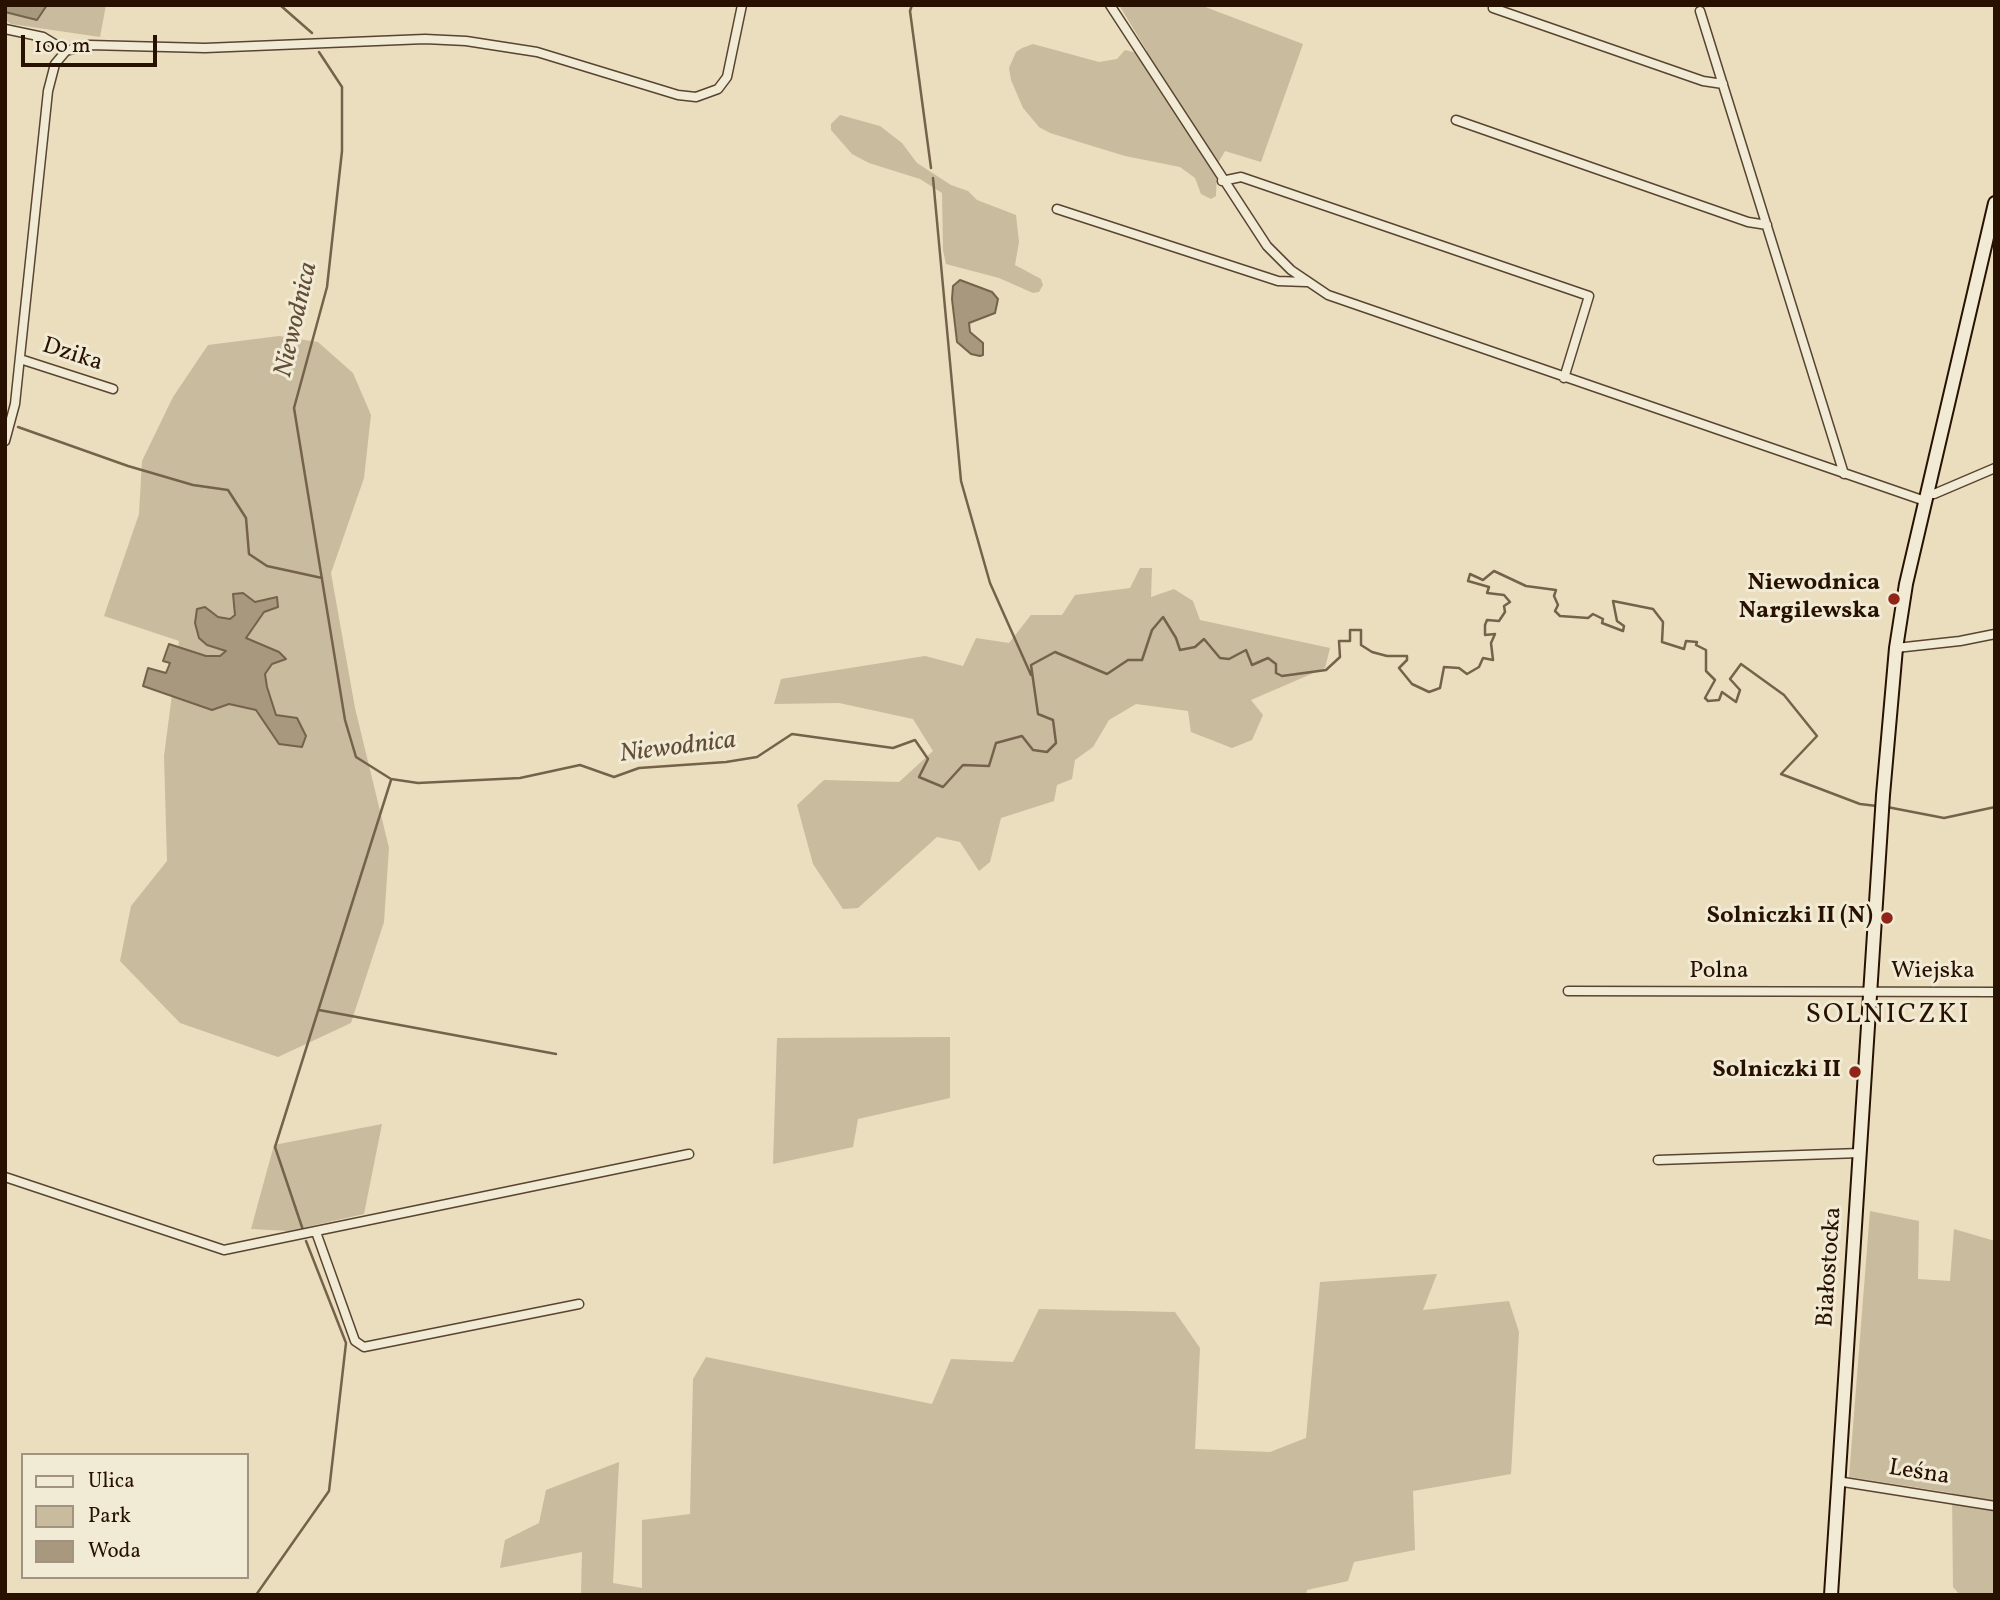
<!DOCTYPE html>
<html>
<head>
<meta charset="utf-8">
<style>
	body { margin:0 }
	#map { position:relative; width:2000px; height:1600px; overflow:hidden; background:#eadebe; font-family:Vollkorn,serif }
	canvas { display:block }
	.frame { position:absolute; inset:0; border:7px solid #281100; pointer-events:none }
	.legend { position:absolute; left:21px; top:1453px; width:228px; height:126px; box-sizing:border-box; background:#f1ead5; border:2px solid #a19380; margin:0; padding:9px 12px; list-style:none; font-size:21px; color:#281100 }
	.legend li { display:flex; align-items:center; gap:14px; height:35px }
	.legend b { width:35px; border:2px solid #a19380 }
	.scale { position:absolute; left:21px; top:35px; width:136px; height:32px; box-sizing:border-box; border:4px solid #281100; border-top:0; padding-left:9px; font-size:21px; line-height:24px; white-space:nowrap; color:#281100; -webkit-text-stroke:5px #f1ead5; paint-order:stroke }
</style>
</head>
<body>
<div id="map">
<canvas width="2000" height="1600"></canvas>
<div class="frame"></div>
<ul class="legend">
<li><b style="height:9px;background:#f1ead5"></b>Ulica</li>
<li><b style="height:19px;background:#c9bb9e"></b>Park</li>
<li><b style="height:19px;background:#a8987d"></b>Woda</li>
</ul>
<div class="scale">100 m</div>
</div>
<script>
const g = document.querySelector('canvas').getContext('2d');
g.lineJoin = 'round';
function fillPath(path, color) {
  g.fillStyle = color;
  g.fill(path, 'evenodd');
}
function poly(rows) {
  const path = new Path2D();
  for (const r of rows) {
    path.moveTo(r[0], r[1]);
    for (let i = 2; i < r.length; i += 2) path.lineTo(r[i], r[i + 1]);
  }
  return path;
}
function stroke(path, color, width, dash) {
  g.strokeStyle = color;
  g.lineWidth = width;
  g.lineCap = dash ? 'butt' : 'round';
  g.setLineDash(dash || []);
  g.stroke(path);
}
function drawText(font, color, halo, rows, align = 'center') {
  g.font = font + ' Vollkorn,serif';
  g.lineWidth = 6;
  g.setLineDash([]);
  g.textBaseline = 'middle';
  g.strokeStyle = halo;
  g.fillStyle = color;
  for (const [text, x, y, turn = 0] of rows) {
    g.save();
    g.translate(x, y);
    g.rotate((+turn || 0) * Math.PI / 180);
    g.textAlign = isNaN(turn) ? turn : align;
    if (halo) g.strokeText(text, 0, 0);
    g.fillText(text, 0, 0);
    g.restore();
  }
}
fillPath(poly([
	[5,5,106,5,100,37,11,24,5,20],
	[1119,5,1200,5,1303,44,1261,162,1225,151,1217,165,1216,196,1211,199,1201,194,1195,178,1180,167,1125,156,1050,133,1039,127,1023,108,1011,80,1009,68,1016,52,1022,48,1033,44,1099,62,1117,59,1125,50,1137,53,1147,51],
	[840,115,880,126,902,143,917,163,951,185,968,191,977,200,1016,215,1019,242,1015,265,1041,279,1043,285,1039,292,1033,293,999,278,946,264,943,250,942,193,920,179,869,163,852,154,831,130,831,124],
	[279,336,318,342,353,373,371,415,364,478,331,573,355,708,389,848,384,922,351,1023,278,1057,180,1023,120,961,131,906,167,861,164,756,179,641,104,616,139,514,142,461,173,397,208,345],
	[1140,568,1152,568,1151,597,1174,589,1193,601,1200,620,1330,648,1325,668,1251,700,1263,715,1252,740,1232,748,1191,732,1188,711,1136,704,1109,720,1093,747,1075,760,1072,779,1057,785,1054,801,1001,818,990,862,979,871,960,842,937,837,858,908,843,909,813,864,797,805,824,780,899,782,933,751,913,719,839,703,774,704,781,679,925,656,963,666,976,638,1009,643,1031,615,1062,615,1075,595,1130,588],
	[950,1037,950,1098,858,1119,853,1147,773,1164,777,1038],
	[382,1124,364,1214,289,1231,251,1229,274,1145],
	[1870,1211,1919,1221,1918,1279,1950,1281,1954,1229,1995,1241,1995,1595,1960,1595,1953,1587,1952,1493,1849,1477],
	[1437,1274,1423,1310,1509,1301,1519,1332,1511,1474,1413,1491,1415,1550,1354,1562,1348,1581,1307,1590,1306,1595,581,1595,582,1552,500,1568,505,1540,539,1523,546,1490,619,1462,613,1583,642,1588,642,1520,690,1514,693,1379,706,1357,932,1404,951,1359,1013,1362,1039,1309,1175,1312,1200,1348,1195,1449,1270,1452,1306,1438,1320,1282]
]), '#c9bb9e');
const water = poly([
	[5,5,47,5,37,20,5,12,5,5],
	[960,280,992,292,998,299,995,313,969,323,970,332,983,343,983,355,980,356,971,354,957,342,952,299,953,286,960,280],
	[243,593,255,602,277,597,278,607,264,612,246,638,279,652,286,659,272,664,265,674,267,687,276,715,297,718,306,736,302,747,279,744,256,710,229,704,212,710,143,686,148,668,166,673,170,663,163,661,169,644,206,656,220,656,226,651,207,645,199,638,195,623,197,609,205,607,218,617,230,619,235,615,233,594,243,593]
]);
fillPath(water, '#a8987d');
stroke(water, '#75624b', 2);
stroke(poly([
	[280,5,312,33],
	[912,5,910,11,931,168],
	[319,52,342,87,342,151,327,287,294,408,345,720,356,757,391,779,418,783,520,778,580,765,614,777,639,768,726,762,757,757,792,734,893,748,915,740,928,759,919,777,943,787,963,765,989,766,996,743,1022,736,1033,750,1047,752,1056,743,1053,720,1038,714,1031,665,1055,652,1107,674,1128,660,1142,660,1152,630,1163,617,1176,638,1180,650,1195,647,1204,639,1220,658,1229,659,1246,650,1252,665,1268,658,1276,664,1276,673,1282,676,1326,670,1340,657,1339,641,1350,641,1350,630,1361,630,1361,645,1372,652,1387,656,1407,656,1407,660,1399,668,1412,684,1429,692,1440,688,1444,667,1459,668,1467,674,1479,667,1483,658,1493,660,1491,643,1495,634,1485,635,1485,625,1487,620,1499,621,1505,612,1504,606,1510,602,1504,595,1487,593,1489,587,1468,581,1470,574,1483,580,1494,571,1526,586,1556,590,1554,596,1558,605,1555,611,1560,616,1588,618,1593,614,1603,619,1602,623,1623,631,1624,626,1617,621,1613,601,1653,609,1663,622,1662,642,1684,649,1686,641,1697,642,1696,645,1706,650,1706,671,1715,680,1705,698,1708,701,1719,700,1722,692,1736,702,1740,690,1730,679,1741,664,1784,695,1817,736,1781,774,1860,804,1877,806],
	[933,178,961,481,990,583,1031,675],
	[18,427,128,466,193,485,228,490,246,518,249,554,267,566,322,578],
	[1887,807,1944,818,1995,807],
	[319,1010,556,1054],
	[303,1230,275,1147,391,780],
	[256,1595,329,1491,346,1343,306,1241]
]), '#75624b', 2.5);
const street = poly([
	[1110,5,1267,246,1291,270,1328,295,1925,501],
	[1493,8,1703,81,1723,84],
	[1700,11,1844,474],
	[5,29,43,37,66,51],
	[1456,120,1748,222,1767,225],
	[1222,181,1241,177,1589,296,1564,378],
	[1057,209,1278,281,1306,282],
	[20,359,113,389],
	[5,441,15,404,48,91,55,64,66,51,89,45,205,48,425,39,466,41,537,52,678,95,696,97,718,89,727,77,742,5],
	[1926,493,1934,494,1995,468],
	[1896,648,1960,641,1995,634],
	[1568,991,1995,992],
	[1658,1160,1860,1153],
	[5,1177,224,1250,689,1154],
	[316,1232,355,1341,364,1347,579,1304],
	[1837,1481,1995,1506]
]);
const secondary = poly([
	[1831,1595,1883,795,1896,648,1906,584,1995,203]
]);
stroke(street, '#584430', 11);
stroke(secondary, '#281100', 16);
stroke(street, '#f1ead5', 8);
stroke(secondary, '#f1ead5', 12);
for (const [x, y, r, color] of [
	[1894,599,7,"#8f2418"],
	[1887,918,7,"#8f2418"],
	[1855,1072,7,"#8f2418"]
]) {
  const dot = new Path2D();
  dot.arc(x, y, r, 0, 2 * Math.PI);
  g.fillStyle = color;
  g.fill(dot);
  stroke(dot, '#f1ead5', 2.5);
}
drawText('24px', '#281100', '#f1ead5', [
	["Dzika",72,356,18],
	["Polna",1719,973],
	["Wiejska",1933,973],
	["Białostocka",1831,1267,-86],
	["Leśna",1919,1474,9]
]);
drawText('bold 24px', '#281100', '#f1ead5', [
	["Niewodnica",1880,585],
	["Nargilewska",1880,613],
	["Solniczki II (N)",1873,918],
	["Solniczki II",1841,1072]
], 'right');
drawText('italic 26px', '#624e38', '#f1ead5', [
	["Niewodnica",298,320,-77],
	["Niewodnica",678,749,-7]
]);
g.letterSpacing = '2px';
drawText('28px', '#281100', '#f1ead5', [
	["SOLNICZKI",1888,1017]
]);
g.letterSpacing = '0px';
</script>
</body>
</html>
